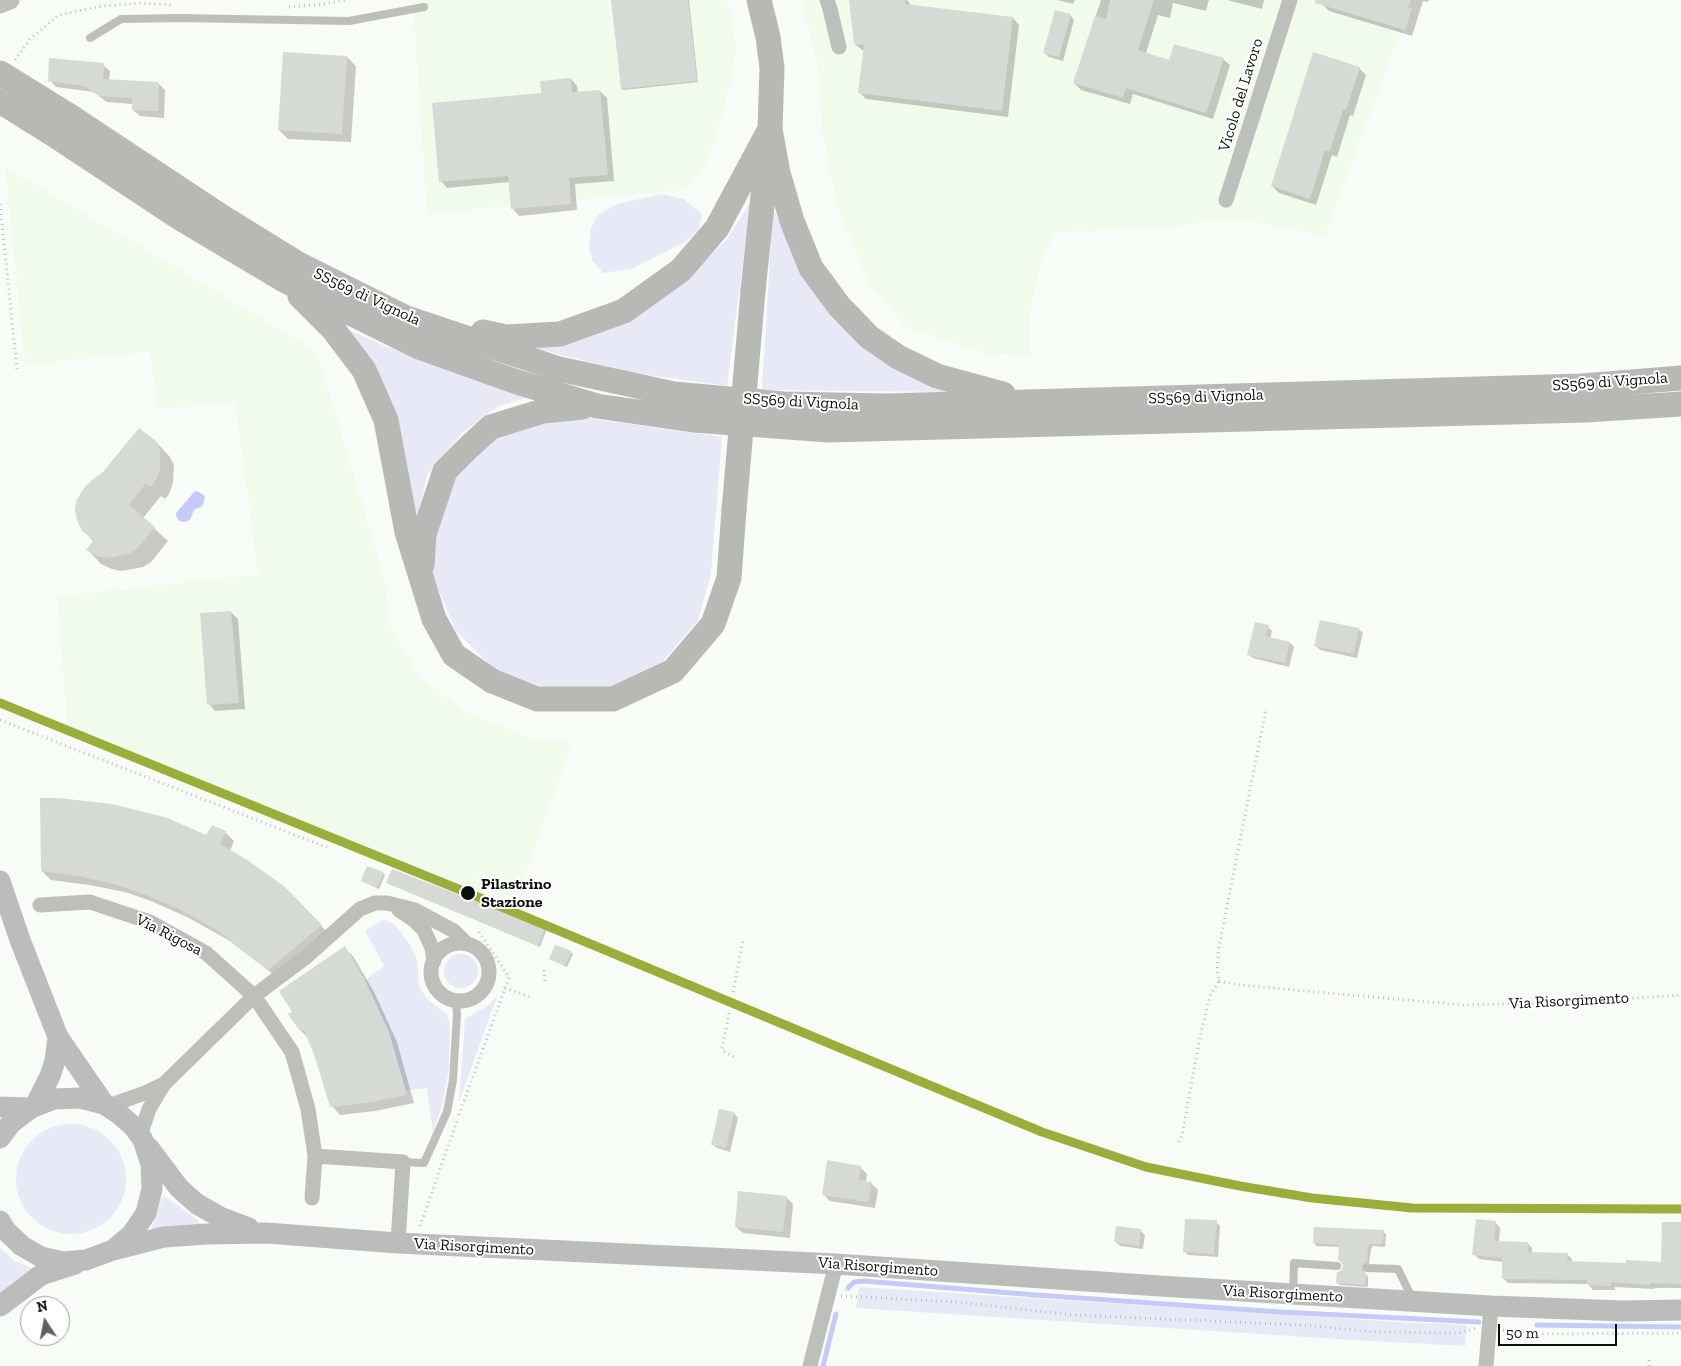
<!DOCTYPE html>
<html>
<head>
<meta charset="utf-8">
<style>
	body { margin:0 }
	#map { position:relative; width:1681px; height:1366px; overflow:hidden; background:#f8fcf6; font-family:"Zilla Slab",serif }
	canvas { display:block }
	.north { position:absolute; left:20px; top:1296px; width:50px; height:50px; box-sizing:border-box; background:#fff; border:1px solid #9e9f9d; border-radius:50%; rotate:349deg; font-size:14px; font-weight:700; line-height:20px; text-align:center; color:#0c100b }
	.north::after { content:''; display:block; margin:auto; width:18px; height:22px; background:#5f635d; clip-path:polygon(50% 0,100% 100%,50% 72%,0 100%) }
	.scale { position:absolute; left:1498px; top:1324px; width:119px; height:22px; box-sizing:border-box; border:2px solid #0c100b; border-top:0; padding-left:6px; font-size:15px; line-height:18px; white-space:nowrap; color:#0c100b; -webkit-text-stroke:4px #fff; paint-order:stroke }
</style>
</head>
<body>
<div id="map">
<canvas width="1681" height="1366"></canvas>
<div class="north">N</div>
<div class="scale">50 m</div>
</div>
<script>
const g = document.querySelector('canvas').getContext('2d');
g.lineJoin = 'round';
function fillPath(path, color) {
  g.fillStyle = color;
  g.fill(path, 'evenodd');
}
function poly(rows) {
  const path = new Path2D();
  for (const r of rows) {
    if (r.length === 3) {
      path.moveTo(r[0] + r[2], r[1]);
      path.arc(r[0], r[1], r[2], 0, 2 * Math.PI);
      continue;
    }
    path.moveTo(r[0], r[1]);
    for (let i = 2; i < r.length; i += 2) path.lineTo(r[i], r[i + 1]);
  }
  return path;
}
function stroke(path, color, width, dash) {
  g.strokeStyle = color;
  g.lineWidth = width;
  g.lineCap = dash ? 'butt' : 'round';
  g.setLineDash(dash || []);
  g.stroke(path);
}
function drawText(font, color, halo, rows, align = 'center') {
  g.font = font + ' "Zilla Slab",serif';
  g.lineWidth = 4;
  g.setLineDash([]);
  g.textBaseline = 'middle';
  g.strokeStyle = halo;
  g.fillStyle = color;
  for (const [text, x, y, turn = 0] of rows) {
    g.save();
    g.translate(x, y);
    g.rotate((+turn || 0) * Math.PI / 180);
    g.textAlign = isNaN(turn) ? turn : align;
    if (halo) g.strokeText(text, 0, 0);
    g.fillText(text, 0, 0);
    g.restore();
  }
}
fillPath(poly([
	[413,0,727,0,736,47,726,103,708,159,700,176,683,190,427,214],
	[800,0,1415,0,1391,57,1325,236,1233,219,1168,227,1055,233,1041,261,1030,314,1030,356,989,355,906,328,870,286,838,209,822,129,819,73,806,17],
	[5,166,317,351,384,577,390,626,421,678,468,712,539,741,572,742,514,910,331,840,68,734,57,596,258,574,235,402,158,410,150,352,25,365]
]), '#f1fbec');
fillPath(poly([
	[662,194,684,199,702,214,698,230,685,242,631,269,603,273,592,260,589,246,591,228,598,215,617,204],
	[751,201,727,386,628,372,530,347,637,316,677,288,726,240],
	[773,207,785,236,813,290,953,392,762,390],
	[335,323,387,347,484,382,533,396,499,406,462,433,427,475,415,530,408,491],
	[575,416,722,437,711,574,698,621,662,662,610,687,551,689,496,671,456,631,433,577,432,530,455,476,488,440,532,422],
	[384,919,395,925,409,943,417,959,419,986,427,999,447,1014,450,1026,449,1068,443,1102,433,1132,427,1088,405,1091,365,980,384,966,365,931],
	[461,971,17],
	[498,994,459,1102,465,1019,490,1004],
	[71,1179,55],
	[163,1195,198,1220,200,1225,150,1232],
	[0,1248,15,1261,36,1270,0,1293],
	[859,1287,1399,1322,1467,1325,1465,1346,1353,1340,856,1308]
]), '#e7eaf6');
fillPath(poly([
	[195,491,199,492,205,496,204,502,202,506,194,510,190,520,184,522,179,521,176,516,176,513]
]), '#c6caf8');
fillPath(poly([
	[613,0,689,0,698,82,624,90,622,89],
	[850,0,907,0,911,6,1013,18,1019,25,1008,117,866,99,859,92,864,51,862,50,855,44],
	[1057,0,1075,0,1073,4],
	[1101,0,1209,0,1206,11,1173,3,1170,18,1158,15,1146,53,1170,61,1223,59,1230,65,1213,119,1133,94,1130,104,1081,90,1074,83],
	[1227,0,1264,0,1262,9],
	[1324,0,1429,0,1428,2,1423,1,1412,36,1329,11,1323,5],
	[1070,15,1074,20,1063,61,1049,57,1044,52],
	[347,57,356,66,351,142,288,139,279,130],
	[103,65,110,71,109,81,158,83,165,90,164,118,140,116,133,110,133,104,107,102,93,92,56,87,50,80],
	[1359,68,1366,75,1353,116,1350,115,1337,157,1332,155,1316,205,1279,193,1272,186],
	[571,79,577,86,578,93,600,91,607,98,614,181,575,184,577,210,519,216,513,209,510,182,447,188,441,181,542,94],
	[156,442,170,457,174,465,173,483,169,494,165,499,161,496,143,518,168,541,151,562,143,567,122,571,112,569,101,564,88,550,94,542,83,530],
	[231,612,238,619,245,709,215,711,209,704],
	[1268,627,1272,631,1270,639,1290,643,1294,647,1289,667,1253,658,1248,654],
	[1358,629,1363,633,1357,658,1320,650,1316,646],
	[225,832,234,841,230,851,284,888,330,935,278,978,230,941,187,917,151,901,125,892,89,885,51,880,42,871],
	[383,874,385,875,379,889,362,881],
	[390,884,544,929,546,931,540,947],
	[345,948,353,956,374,992,397,1042,414,1103,375,1111,340,1115,332,1106,309,1039,301,1031,293,1012],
	[571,952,573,954,567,967,550,959],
	[734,1113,738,1118,730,1152,717,1148,712,1144],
	[860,1167,867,1174,866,1182,871,1183,878,1190,875,1208,830,1201,823,1194],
	[786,1197,793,1204,790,1238,743,1233,736,1227],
	[1216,1222,1220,1226,1218,1257,1188,1255,1184,1251],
	[1495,1222,1500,1228,1499,1243,1527,1243,1532,1248,1532,1254,1567,1254,1572,1259,1572,1262,1627,1265,1663,1263,1681,1223,1681,1288,1655,1288,1654,1289,1615,1287,1615,1290,1593,1290,1588,1284,1508,1283,1503,1278,1503,1262,1479,1259,1474,1254],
	[1140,1230,1145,1235,1143,1249,1120,1246,1116,1242],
	[1383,1232,1386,1234,1385,1247,1373,1246,1371,1249,1369,1265,1367,1266,1364,1271,1368,1277,1368,1287,1340,1285,1337,1282,1344,1267,1340,1247,1317,1246,1314,1243]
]), '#0003');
stroke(poly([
	[848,1288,854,1282,864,1281,1036,1295,1280,1312,1479,1322],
	[1537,1325,1681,1327],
	[823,1366,836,1314]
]), '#c6caf8', 5);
fillPath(poly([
	[611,0,688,0,697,81,621,89],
	[849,0,905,0,905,4,1013,17,1002,111,858,93,864,45,854,44],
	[1110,0,1154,0,1138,50,1169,60,1174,44,1224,58,1206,113,1126,88,1123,98,1073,83,1095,16,1106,19],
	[1315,0,1411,0,1408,7,1412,8,1405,30,1315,3],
	[1055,10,1071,14,1059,57,1043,53],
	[283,52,347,56,342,134,278,130],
	[1313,52,1360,67,1346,110,1343,109,1330,151,1325,150,1310,199,1271,186],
	[49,58,104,63,103,79,159,82,158,111,132,110,132,98,99,96,85,86,48,81],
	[571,78,572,92,600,90,608,175,569,178,571,204,511,209,508,176,439,182,432,103,541,93,540,81],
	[139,428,157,442,160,451,160,469,156,480,150,487,146,483,129,505,155,527,137,549,129,554,108,558,97,556,86,550,94,540,82,531,78,523,75,511,76,501,84,488,93,479,102,473],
	[231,611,239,703,207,705,200,613],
	[1320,620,1359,628,1354,654,1314,646],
	[1255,622,1269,625,1266,636,1290,642,1285,663,1247,655],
	[40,798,59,798,112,804,168,818,206,835,212,825,226,831,220,844,246,859,285,887,322,925,268,970,220,932,177,908,141,893,114,884,79,876,41,871],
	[367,866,384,872,377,888,361,881],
	[392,869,545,928,538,946,386,883],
	[555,945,572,951,565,966,549,959],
	[345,946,366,982,389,1032,407,1095,366,1103,330,1107,315,1057,304,1030,300,1031,288,1014,292,1012,279,991],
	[719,1109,734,1112,726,1148,711,1145],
	[827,1160,861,1166,859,1180,872,1182,868,1202,822,1195],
	[738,1191,787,1196,783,1232,735,1227],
	[1185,1219,1217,1220,1214,1254,1183,1252],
	[1476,1219,1496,1221,1494,1241,1528,1242,1528,1252,1568,1253,1567,1261,1626,1263,1626,1260,1661,1262,1662,1222,1681,1222,1681,1284,1650,1283,1650,1285,1611,1282,1611,1286,1587,1285,1587,1280,1502,1279,1502,1258,1472,1255],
	[1116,1226,1141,1229,1139,1246,1114,1242],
	[1314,1227,1384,1230,1383,1244,1370,1244,1368,1246,1367,1262,1364,1263,1361,1267,1362,1271,1366,1274,1365,1285,1336,1283,1337,1272,1340,1271,1343,1267,1342,1263,1338,1260,1339,1245,1313,1243]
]), '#d6dad5');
stroke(poly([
	[289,7,324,4,345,0],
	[15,60,30,39,59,15,102,6,142,3,173,5],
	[0,204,17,369],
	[0,720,331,849],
	[544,970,545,984],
	[1219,981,1239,985,1463,1005,1571,1002,1681,995],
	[505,988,531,997],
	[733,992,743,940],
	[729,1013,722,1050,734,1057],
	[459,1115,509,977,477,929],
	[1179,1142,1182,1135,1201,1032,1210,996,1219,981,1217,970,1219,947,1266,709],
	[420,1226,457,1121],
	[841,1296,956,1302,1073,1315,1302,1325,1376,1332,1459,1333,1475,1328],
	[1503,1330,1521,1331,1528,1334,1681,1333],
	[1649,1366,1649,1358]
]), '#bcbfbb', 3, [1, 4]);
stroke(poly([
	[90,38,121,19,180,18,349,21,424,7],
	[403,1162,424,1163,447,1112,453,1080,457,1014,456,1001],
	[1367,1268,1398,1269,1413,1300],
	[1293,1294,1294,1263,1337,1266]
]), '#bcbfba', 8);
stroke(poly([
	[827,0,830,9,839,47],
	[1226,200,1290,0],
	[40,905,90,902,150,922,206,953,254,996,164,1084,149,1109,140,1136],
	[399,910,414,920,424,930,432,948,434,961],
	[460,972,29],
	[108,1106,145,1093,164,1084],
	[315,1156,403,1162,398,1243],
	[312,1198,315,1156,308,1109,292,1052,254,996,306,957,360,909,375,903,387,903,415,910,454,931,467,944],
	[810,1366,836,1264],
	[1486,1366,1491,1306]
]), '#bcbfba', 15);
stroke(poly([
	[0,4,10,0]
]), '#bcbfba', 19);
stroke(poly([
	[0,881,20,940,58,1037,104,1104],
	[35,1106,50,1076,55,1061,58,1037],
	[0,1107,31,1108],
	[0,1138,11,1123,31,1108,54,1099,80,1098,104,1104,119,1114,133,1126,143,1140,151,1164,152,1189,146,1213,132,1234,113,1250,86,1260,63,1262,41,1257,22,1246,6,1231,0,1221],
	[149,1148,179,1188,197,1204,220,1217,249,1228],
	[113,1250,164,1237,207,1234,266,1233,398,1243,836,1264,1160,1286,1491,1306,1623,1311,1681,1310],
	[0,1306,41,1275,75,1264]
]), '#bcbdba', 21);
stroke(poly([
	[71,117,222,217,298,264,404,317,559,369,674,394,784,404,887,406,1582,386,1681,378],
	[770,129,778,173,792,221,811,268,839,306,869,337,898,357,937,376,1003,394],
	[59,138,180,218,284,280,419,347,517,382,597,406,693,420,829,430,1586,410,1681,404],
	[753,291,770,129,772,68,768,37,759,0],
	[300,296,333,329,364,370,386,420,407,532,434,619,454,655,492,681,537,699,613,699,673,671,713,624,729,578,734,510],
	[483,332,506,337,560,334,624,311,681,270,717,228,770,129],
	[422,565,424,534,445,471,470,446,491,427,543,411,582,407]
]), '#b6b9b4', 25);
stroke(poly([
	[0,73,71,117],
	[0,101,59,138],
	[734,510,753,291]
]), '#b6b9b4', 25);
stroke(poly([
	[0,703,473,895,1042,1132,1146,1167,1240,1186,1312,1198,1412,1208,1681,1209]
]), '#9aaf3b', 9);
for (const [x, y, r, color] of [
	[468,893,8,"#0c100b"]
]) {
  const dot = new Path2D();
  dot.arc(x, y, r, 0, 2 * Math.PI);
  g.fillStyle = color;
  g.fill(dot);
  stroke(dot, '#fff', 2);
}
drawText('16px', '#0c100b', '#fff', [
	["Vicolo del Lavoro",1241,95,-73],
	["SS569 di Vignola",367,297,25],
	["SS569 di Vignola",1610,382,-4],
	["SS569 di Vignola",1206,397,-2],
	["SS569 di Vignola",801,402,3],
	["Via Rigosa",169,935,27],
	["Via Risorgimento",1569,1001,-3],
	["Via Risorgimento",474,1247,3],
	["Via Risorgimento",878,1267,4],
	["Via Risorgimento",1283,1294,3]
]);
drawText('bold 16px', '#0c100b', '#fff', [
	["Pilastrino",481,884],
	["Stazione",481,902]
], 'left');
</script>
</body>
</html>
